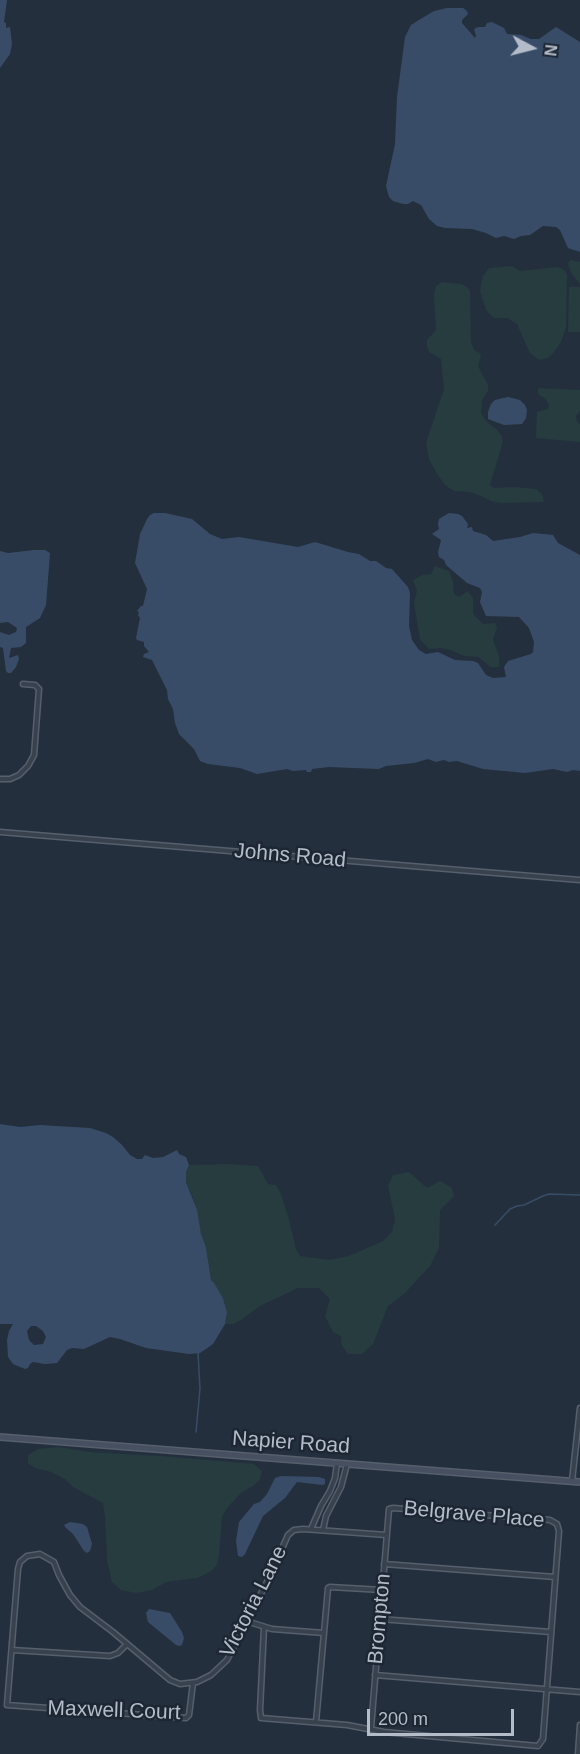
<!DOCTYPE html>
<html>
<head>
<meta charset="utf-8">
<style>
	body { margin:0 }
	#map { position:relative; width:580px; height:1754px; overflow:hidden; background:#242f3e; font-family:Arial,sans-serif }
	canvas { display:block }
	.north { position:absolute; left:502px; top:18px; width:60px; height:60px; -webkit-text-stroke:4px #1d2633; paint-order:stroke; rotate:97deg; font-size:16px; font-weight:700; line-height:24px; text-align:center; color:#b4bcc9 }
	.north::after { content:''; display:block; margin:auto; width:21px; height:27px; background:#b4bcc9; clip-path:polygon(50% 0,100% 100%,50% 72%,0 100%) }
	.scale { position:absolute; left:367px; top:1709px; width:147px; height:27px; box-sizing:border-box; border:3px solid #b4bcc9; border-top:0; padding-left:8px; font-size:18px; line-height:21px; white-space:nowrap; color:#b4bcc9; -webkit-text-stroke:4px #1d2633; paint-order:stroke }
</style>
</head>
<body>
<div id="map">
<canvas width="580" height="1754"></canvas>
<div class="north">N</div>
<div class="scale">200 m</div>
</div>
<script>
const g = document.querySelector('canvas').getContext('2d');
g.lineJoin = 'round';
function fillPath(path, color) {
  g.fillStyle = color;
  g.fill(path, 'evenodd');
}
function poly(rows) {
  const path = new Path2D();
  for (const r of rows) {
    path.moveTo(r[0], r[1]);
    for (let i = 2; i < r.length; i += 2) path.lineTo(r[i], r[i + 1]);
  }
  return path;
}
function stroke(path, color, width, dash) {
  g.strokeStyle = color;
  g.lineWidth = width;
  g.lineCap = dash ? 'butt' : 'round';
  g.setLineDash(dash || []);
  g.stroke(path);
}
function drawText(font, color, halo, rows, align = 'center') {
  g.font = font + ' Arial,sans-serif';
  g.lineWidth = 5;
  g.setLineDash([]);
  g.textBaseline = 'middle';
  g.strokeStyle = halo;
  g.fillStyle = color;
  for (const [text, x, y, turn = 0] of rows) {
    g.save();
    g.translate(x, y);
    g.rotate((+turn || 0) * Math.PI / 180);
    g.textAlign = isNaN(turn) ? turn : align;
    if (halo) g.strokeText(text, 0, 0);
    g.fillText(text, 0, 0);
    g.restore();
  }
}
fillPath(poly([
	[570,260,580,262,580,284,570,271,568,264],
	[512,266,520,271,557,267,563,269,567,274,566,328,561,342,554,352,548,358,539,360,530,353,517,324,507,318,494,318,486,310,480,291,483,276,489,268],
	[442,282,461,284,467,287,470,291,471,342,474,350,481,354,478,366,488,385,488,391,482,400,481,413,486,421,496,429,501,435,503,441,490,485,494,488,514,487,536,489,542,494,544,502,501,503,491,501,481,496,470,492,454,491,445,485,437,474,429,459,426,443,444,389,441,359,429,352,427,346,427,340,436,330,434,295,436,286],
	[569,287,580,287,580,332,568,332],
	[538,388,580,390,580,411,576,416,577,422,580,424,580,442,536,438,537,412,548,409,549,405,545,398,540,396,538,393],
	[435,566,449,571,453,581,454,594,459,597,468,591,473,598,473,614,483,624,495,623,497,627,493,640,499,656,499,667,490,667,479,657,464,656,451,650,440,648,429,649,420,639,414,603,417,591,413,580,423,575,431,574],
	[230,1164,258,1166,268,1184,276,1185,280,1192,288,1216,296,1249,300,1256,329,1260,349,1256,383,1241,392,1232,395,1219,388,1186,393,1175,409,1172,427,1188,440,1181,451,1187,454,1196,440,1210,439,1248,430,1266,404,1294,388,1306,373,1344,362,1354,348,1354,342,1346,341,1336,333,1332,325,1316,330,1299,319,1288,298,1288,260,1306,241,1320,233,1324,225,1324,227,1317,225,1306,223,1298,211,1280,206,1247,201,1235,193,1198,186,1182,186,1172,189,1165],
	[59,1447,89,1452,160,1456,254,1464,262,1471,260,1479,253,1486,242,1492,227,1508,222,1517,219,1555,217,1565,210,1572,197,1578,166,1582,152,1590,136,1593,121,1590,112,1582,107,1561,105,1516,103,1503,73,1487,65,1479,51,1472,35,1468,28,1463,28,1455,38,1449]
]), '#263c3f');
fillPath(poly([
	[0,0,7,0,4,22,6,23,6,28,10,27,12,44,10,54,0,68],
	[447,8,463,8,467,11,468,14,462,20,462,23,475,38,476,36,474,29,478,27,485,27,487,23,492,22,504,28,507,34,521,35,531,39,539,39,556,27,580,42,580,252,568,248,560,230,556,227,543,226,530,235,521,236,514,239,504,236,496,238,486,233,472,229,445,228,437,226,429,219,421,205,413,201,408,204,403,204,393,201,389,197,386,186,395,144,397,97,405,37,411,25,419,20,434,11],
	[508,397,520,400,525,405,527,410,526,418,522,424,504,425,488,419,488,412,491,404,495,400],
	[154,513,165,513,192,519,210,534,222,539,239,537,298,547,315,542,348,552,359,554,370,561,376,561,386,568,392,569,408,587,410,593,409,626,412,640,419,650,426,654,438,652,455,660,473,661,478,663,486,675,493,678,506,677,504,667,508,661,531,654,533,652,534,642,529,628,519,617,486,616,480,602,482,592,480,588,467,583,446,565,444,560,439,557,438,552,441,540,432,534,439,529,438,524,439,519,449,513,458,514,462,516,468,524,467,528,472,527,473,531,486,535,493,541,520,537,533,533,553,535,558,543,580,555,580,771,573,770,567,772,553,769,525,773,483,769,457,761,449,762,444,760,436,762,428,759,414,763,386,766,379,769,329,767,312,769,311,772,307,772,306,770,293,771,287,769,257,774,240,768,208,764,200,761,194,749,179,734,175,723,173,709,168,699,167,690,152,660,143,657,144,654,149,652,144,646,144,642,137,640,136,638,140,618,138,615,139,612,137,611,141,606,143,606,147,589,135,563,140,534,147,519,150,515],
	[34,550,45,550,50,553,46,605,40,618,26,627,26,643,21,647,11,648,9,658,18,655,19,659,16,667,11,673,8,673,6,671,3,648,0,647,0,632,9,635,16,632,17,628,8,622,0,623,0,551,8,553],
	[0,1124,20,1127,40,1125,90,1128,106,1133,113,1137,122,1145,130,1155,137,1159,142,1159,145,1155,153,1158,163,1157,177,1150,179,1154,186,1157,189,1165,186,1172,186,1182,197,1210,201,1234,206,1247,211,1280,214,1283,223,1298,227,1313,225,1324,213,1344,200,1353,189,1354,146,1348,120,1339,110,1337,84,1349,72,1348,67,1350,57,1363,45,1364,33,1362,30,1364,28,1368,25,1369,13,1364,8,1357,7,1340,9,1331,13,1324,0,1324],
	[31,1326,36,1326,43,1331,46,1337,43,1344,34,1345,29,1340,27,1331],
	[281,1476,319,1477,325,1479,325,1484,322,1485,297,1482,285,1498,263,1516,245,1554,242,1557,238,1556,236,1541,239,1522,254,1504,260,1502,267,1494,275,1478],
	[70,1522,83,1524,87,1527,92,1544,90,1551,87,1553,84,1551,73,1534,66,1528,64,1525],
	[149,1609,170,1613,182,1632,184,1638,182,1645,179,1646,176,1645,148,1622,146,1613]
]), '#394c67');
stroke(poly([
	[495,1225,510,1209,517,1206,524,1205,543,1196,549,1194,580,1195],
	[196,1432,200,1389,198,1353]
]), '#394c67', 1.5);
const street = poly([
	[0,779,10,779,19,775,28,766,34,755,39,689,35,685,23,684],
	[0,832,580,880],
	[572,1481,580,1408],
	[311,1529,321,1506,330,1491,335,1478,337,1463],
	[323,1530,326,1516,341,1487,347,1464],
	[384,1564,555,1577],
	[380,1619,551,1632],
	[246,1621,272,1629,324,1633],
	[264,1627,260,1710,261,1718,347,1725,384,1732,538,1746,543,1739,559,1531,557,1524,550,1520,393,1508,389,1509,371,1728],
	[12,1650,110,1656,118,1653,127,1644],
	[375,1675,580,1692],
	[193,1683,189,1715,186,1718,7,1705,18,1569,20,1562,27,1556,40,1554,54,1562,59,1575,70,1595,80,1607,113,1632,170,1680,180,1684,197,1682,211,1675,227,1660,269,1578,288,1535,294,1530,303,1529,387,1535],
	[316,1722,328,1588,330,1587,382,1590],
	[578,1754,580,1725]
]);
const secondary = poly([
	[0,1437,580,1482]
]);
stroke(street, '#565f6c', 7);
stroke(secondary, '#565f6c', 8);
stroke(street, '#38414e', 4);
stroke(secondary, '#465061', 5);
drawText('21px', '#b4bcc9', '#1d2633', [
	["Johns Road",290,856,5],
	["Napier Road",291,1443,4],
	["Belgrave Place",474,1515,5],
	["Victoria Lane",254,1602,-63],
	["Brompton",380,1619,-85],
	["Maxwell Court",114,1711,2]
]);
</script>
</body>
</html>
